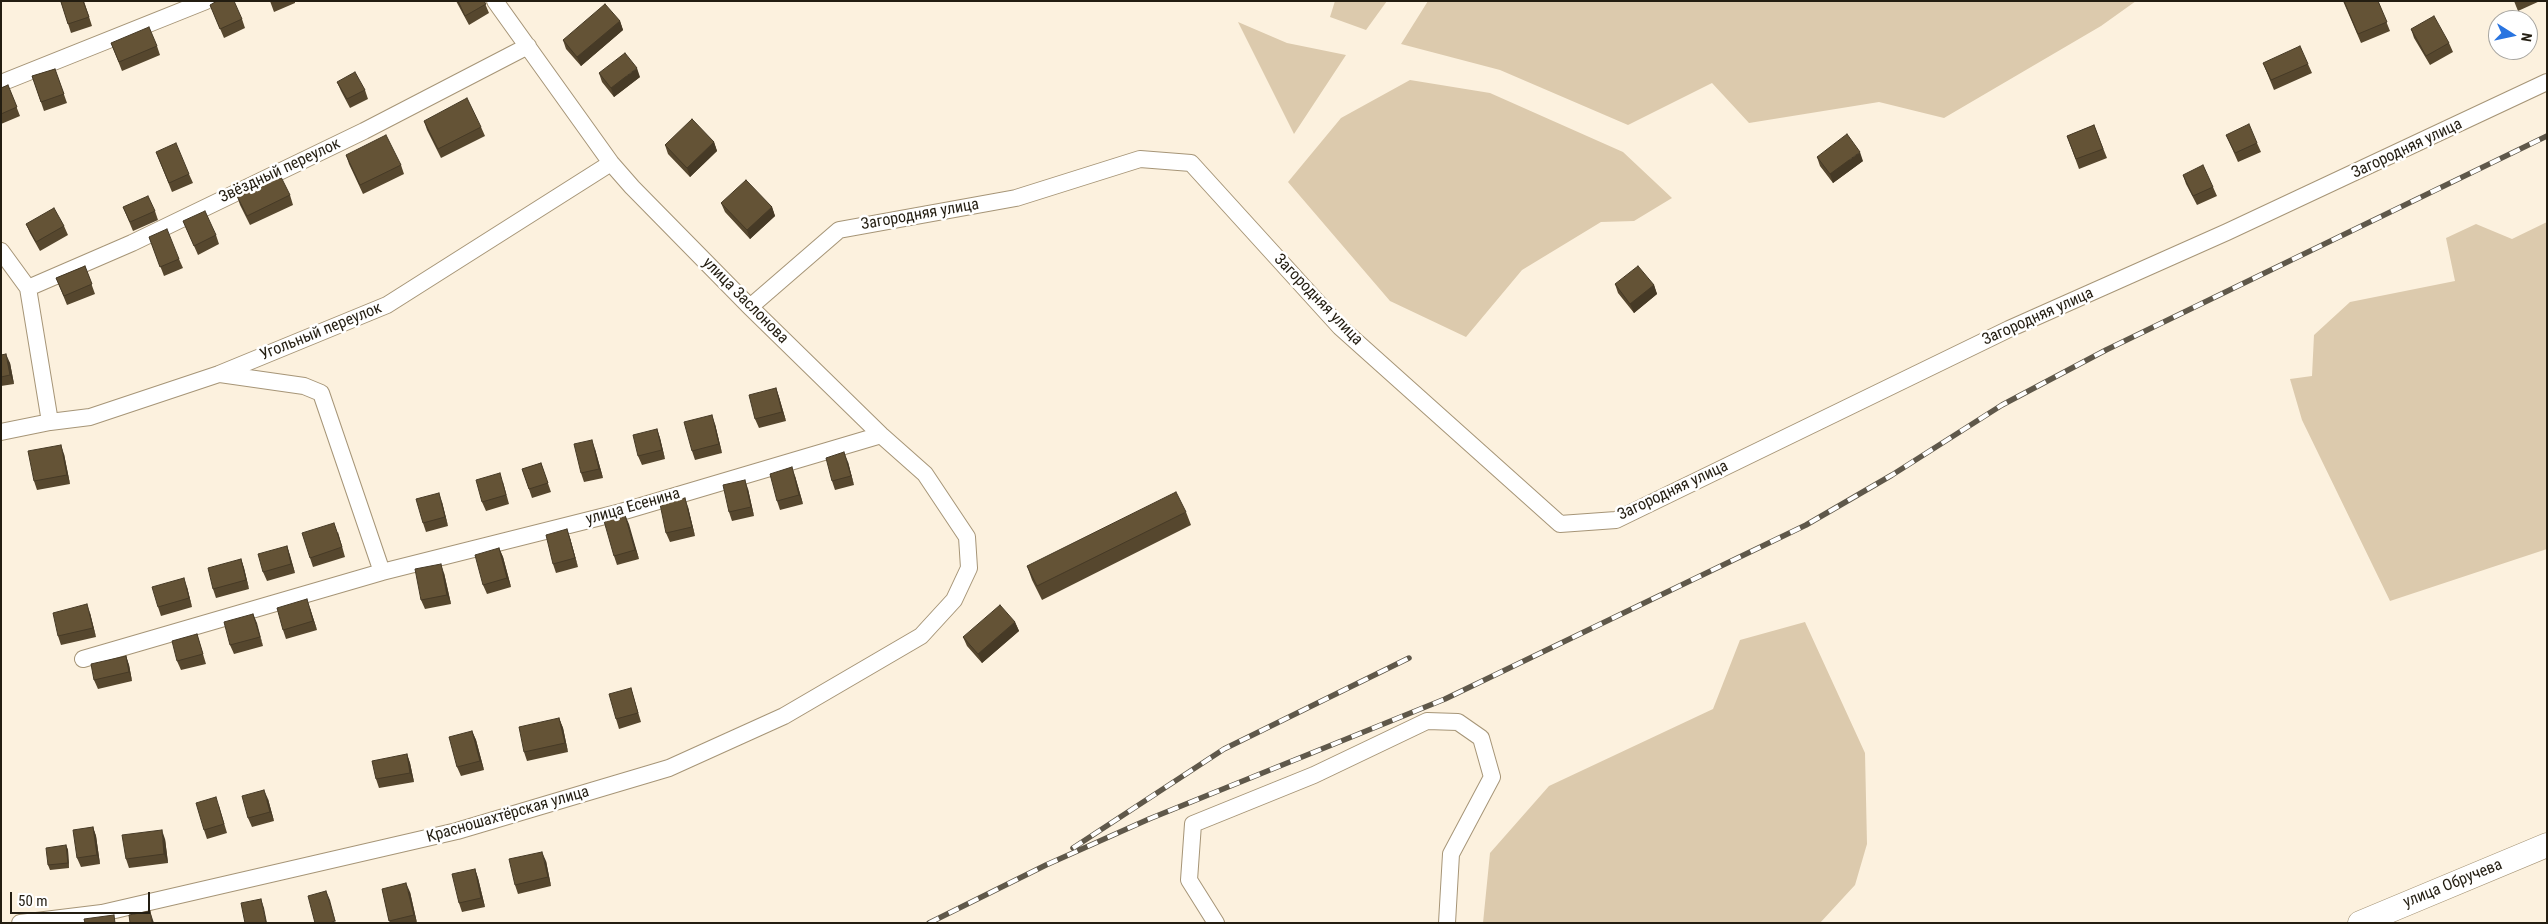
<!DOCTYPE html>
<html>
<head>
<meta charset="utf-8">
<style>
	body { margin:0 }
	#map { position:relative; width:2548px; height:924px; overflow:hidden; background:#fcf1de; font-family:"Roboto Condensed",sans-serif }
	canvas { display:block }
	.frame { position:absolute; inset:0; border:2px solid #231d11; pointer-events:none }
	.north { position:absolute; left:2488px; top:10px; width:50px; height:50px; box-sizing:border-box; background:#fff; border:1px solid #a7a5a0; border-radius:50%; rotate:100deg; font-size:14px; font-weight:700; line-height:20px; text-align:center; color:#231d11 }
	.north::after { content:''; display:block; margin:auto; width:18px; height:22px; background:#2974e0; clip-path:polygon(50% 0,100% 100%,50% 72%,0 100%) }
	.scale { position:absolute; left:10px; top:892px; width:140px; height:22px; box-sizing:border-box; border:2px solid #231d11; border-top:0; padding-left:6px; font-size:15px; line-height:18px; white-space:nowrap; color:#231d11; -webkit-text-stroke:4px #fff; paint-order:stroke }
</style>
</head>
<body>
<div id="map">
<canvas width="2548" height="924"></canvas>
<div class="frame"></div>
<div class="north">N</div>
<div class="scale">50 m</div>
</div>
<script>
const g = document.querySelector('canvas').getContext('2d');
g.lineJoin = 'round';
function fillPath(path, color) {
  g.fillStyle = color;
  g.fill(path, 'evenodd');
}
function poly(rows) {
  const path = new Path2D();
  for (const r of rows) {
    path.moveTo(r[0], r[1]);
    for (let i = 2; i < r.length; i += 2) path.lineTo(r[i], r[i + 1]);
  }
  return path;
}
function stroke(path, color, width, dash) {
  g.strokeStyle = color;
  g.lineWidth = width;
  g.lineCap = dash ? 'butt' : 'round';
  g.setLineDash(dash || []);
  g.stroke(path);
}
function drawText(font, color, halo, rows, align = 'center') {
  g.font = font + ' "Roboto Condensed",sans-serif';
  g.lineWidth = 5;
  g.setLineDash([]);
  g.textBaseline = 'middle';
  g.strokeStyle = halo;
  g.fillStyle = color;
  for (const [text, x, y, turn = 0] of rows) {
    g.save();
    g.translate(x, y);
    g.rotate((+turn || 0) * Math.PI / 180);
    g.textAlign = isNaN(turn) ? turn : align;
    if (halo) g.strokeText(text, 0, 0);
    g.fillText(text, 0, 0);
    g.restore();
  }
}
fillPath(poly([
	[1335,1,1387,1,1366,30,1330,17],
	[1428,1,2136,1,2101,26,1944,118,1879,102,1749,123,1712,83,1628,125,1500,70,1401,44],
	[1238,22,1287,43,1346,55,1294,134],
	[1410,80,1490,93,1623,152,1672,198,1634,221,1601,222,1522,270,1466,337,1390,301,1288,182,1341,118],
	[2547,222,2547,549,2390,601,2302,420,2290,379,2312,376,2314,335,2350,302,2455,281,2446,238,2476,224,2512,239],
	[1805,622,1865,753,1867,844,1855,885,1820,923,1483,923,1490,853,1549,786,1713,709,1740,640]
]), '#dccaad');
const street = poly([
	[1,83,206,1],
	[1,251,28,288,50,422],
	[28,288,132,243,364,131,528,46],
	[750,307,839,230,1016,198,1140,159,1191,163,1340,327,1560,524,1616,520,2009,329,2227,232,2547,82],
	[220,374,304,386,321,393,382,572],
	[1,432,50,422,90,417,219,374,387,305,611,163],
	[83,659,382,572,621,512,881,435],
	[20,923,102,913,457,831,669,768,784,716,921,636,954,600,969,568,967,537,925,474,881,435,750,307,632,187,611,163,495,1],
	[1216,923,1189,880,1193,824,1314,775,1427,721,1458,722,1481,738,1492,777,1451,854,1447,923]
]);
const secondary = poly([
	[2360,923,2547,845]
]);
stroke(street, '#a69577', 18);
stroke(secondary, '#a69577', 25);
stroke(street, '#fff', 16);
stroke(secondary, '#fff', 24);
const rail = poly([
	[1073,848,1224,749,1409,658],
	[929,923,1046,865,1149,819,1445,699,1806,525,1892,475,2002,405,2106,350,2547,136]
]);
stroke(rail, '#5f584a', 5.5);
stroke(rail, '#fff', 4, [11]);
fillPath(poly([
	[84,1,92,26,71,33,61,2],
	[270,1,295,1,295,3,274,12],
	[456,1,484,1,489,13,469,25],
	[2343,1,2378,1,2390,31,2361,43],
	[2514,1,2540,1,2518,11],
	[210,5,242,19,245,28,224,38],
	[620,21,623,30,581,66,566,49,563,40],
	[2411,29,2449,43,2453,52,2430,65,2414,38],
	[111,43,157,46,160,55,122,71],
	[2263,63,2308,64,2312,73,2274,90],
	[55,69,67,103,44,111,32,76],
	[599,73,640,77,614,97,602,82],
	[337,82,365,90,368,99,350,108,341,91],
	[8,85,20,116,1,124,1,88],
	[424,121,481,127,485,136,441,158,427,130],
	[2094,125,2107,158,2079,169,2067,136],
	[2226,135,2257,143,2261,152,2238,162],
	[714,142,717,151,690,177,668,154,665,145],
	[156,152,189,174,193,183,172,192],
	[346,155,401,165,404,174,363,194,349,164],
	[1817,157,1863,161,1833,183,1820,166],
	[2183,175,2213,187,2217,196,2197,205,2186,184],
	[290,195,293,205,250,225,240,205,237,196],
	[721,203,772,207,775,216,750,239,725,212],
	[123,207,155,211,158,220,133,231],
	[183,221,216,235,219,244,198,255],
	[26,224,64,226,68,235,40,251,30,233],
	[149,237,179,259,183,268,164,276],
	[85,266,95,294,67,305,56,278],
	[1615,284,1654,285,1657,294,1634,313,1618,293],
	[1,355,10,363,14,384,1,386],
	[776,388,779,397,786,421,759,428,755,419],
	[715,424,722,453,695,460,692,451],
	[657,429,660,438,665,459,642,465,638,456],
	[595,449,603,478,584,482,581,473],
	[64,454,70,484,37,490,34,481],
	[848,462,854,485,835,490,832,481],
	[541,463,551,492,532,498,522,469],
	[795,476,803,504,780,510,777,501],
	[503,482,509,504,486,511,482,502],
	[748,489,754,516,732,521,729,512],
	[442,502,448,526,426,532,423,523],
	[688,507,695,536,670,542,666,533],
	[1186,512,1191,525,1042,600,1032,580,1027,566],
	[625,515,639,559,617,565,614,556],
	[567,529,570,538,578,567,556,573,553,564],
	[338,532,345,557,313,567,310,558],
	[287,546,295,573,267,581,263,572],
	[499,548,503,557,511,587,487,594,483,585],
	[241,559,244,568,249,589,216,598,213,589],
	[444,573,451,604,425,609,421,600],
	[187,587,192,607,161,616,158,607],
	[310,608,317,630,286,639,283,630],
	[90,613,96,637,61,645,58,636],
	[253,614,263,646,234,654,230,645],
	[1015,622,1019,631,982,663,967,646,963,637],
	[197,634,206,664,181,670,177,661],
	[126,656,129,665,132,681,98,689,94,680],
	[631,688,641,722,619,729,616,719],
	[559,718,563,728,568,752,527,761,524,752],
	[472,731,476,740,484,770,461,776,457,767],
	[407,754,410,763,414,782,379,788,376,779],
	[268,799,274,821,252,827,248,818],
	[219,806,227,833,207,839,204,830],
	[93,827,96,836,100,864,81,867,77,858],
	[165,839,168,863,129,868,126,859],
	[66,845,68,850,69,868,50,870,48,865],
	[546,861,551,886,518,894,515,885],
	[475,869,478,878,485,907,462,912,459,903],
	[382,889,410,892,417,923,390,923]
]), '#56472e');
fillPath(poly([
	[620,21,623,30,581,66,577,57],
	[637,68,640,77,614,97,611,88],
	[714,142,717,151,690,177,687,168],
	[1860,152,1863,161,1833,183,1830,174],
	[772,207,775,216,750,239,747,230],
	[1654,285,1657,294,1634,313,1630,304],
	[6,354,10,363,14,384,10,375],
	[776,388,779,397,786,421,782,412],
	[712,415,715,424,722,453,719,444],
	[657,429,660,438,665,459,662,450],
	[592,440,595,449,603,478,599,469],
	[61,445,64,454,70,484,67,475],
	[844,452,848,462,854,485,851,476],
	[792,467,795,476,803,504,799,495],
	[745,480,748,489,754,516,751,507],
	[439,493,442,502,448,526,445,517],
	[685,498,688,507,695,536,692,527],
	[625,515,629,524,639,559,635,550],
	[567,529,570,538,578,567,575,558],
	[287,546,290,555,295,573,291,564],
	[499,548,503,557,511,587,507,578],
	[241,559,244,568,249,589,246,580],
	[441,564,444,573,451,604,447,595],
	[184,578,187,587,192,607,189,598],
	[307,599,310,608,317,630,313,621],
	[87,604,90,613,96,637,93,628],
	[253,614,257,623,263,646,260,637],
	[1015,622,1019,631,982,663,978,654],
	[126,656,129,665,132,681,129,672],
	[559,718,563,728,568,752,565,743],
	[472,731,476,740,484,770,480,761],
	[407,754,410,763,414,782,410,773],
	[264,790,268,799,274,821,270,812],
	[93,827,96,836,100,864,97,855],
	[162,830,165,839,168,863,164,854],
	[66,845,68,850,69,868,68,863],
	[542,852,546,861,551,886,548,877],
	[475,869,478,878,485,907,481,898],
	[406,883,410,892,417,923,414,915],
	[326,891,330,900,336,923,335,921],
	[261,899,264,908,267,923,266,923],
	[150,911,154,923,152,923]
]), '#463a26');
const building = poly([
	[63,1,83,1,89,17,68,24,61,2,63,1],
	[217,1,234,1,242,19,220,29,210,5,217,1],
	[458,1,484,1,486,4,465,16,458,1],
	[2344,1,2378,1,2387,22,2358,34,2344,1],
	[605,4,620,21,577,57,563,40,605,4],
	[2434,16,2449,43,2426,56,2411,29,2434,16],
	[149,27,157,46,119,62,111,43,149,27],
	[2300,46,2308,64,2271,80,2263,63,2300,46],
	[625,53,637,68,611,88,599,73,625,53],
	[55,69,64,94,41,102,32,76,55,69],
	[355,72,365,90,347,99,337,82,355,72],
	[8,85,17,107,1,114,1,88,8,85],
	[467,98,481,127,438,149,424,121,467,98],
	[692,119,714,142,687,168,665,145,692,119],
	[2249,124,2257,143,2235,153,2226,135,2249,124],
	[2094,125,2103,149,2076,159,2067,136,2094,125],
	[1847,134,1860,152,1830,174,1817,157,1847,134],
	[386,135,401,165,360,185,346,155,386,135],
	[176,143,189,174,169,183,156,152,176,143],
	[2203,165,2213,187,2193,196,2183,175,2203,165],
	[280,175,290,195,247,216,237,196,280,175],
	[746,180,772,207,747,230,721,203,746,180],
	[148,196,155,211,130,222,123,207,148,196],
	[54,208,64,226,36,242,26,224,54,208],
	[205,211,216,235,194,246,183,221,205,211],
	[167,229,179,259,160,267,149,237,167,229],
	[85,266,92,284,64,296,56,278,85,266],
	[1638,266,1654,285,1630,304,1615,284,1638,266],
	[6,354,10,375,1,377,1,355,6,354],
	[776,388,782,412,755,419,749,395,776,388],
	[712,415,719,444,692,451,684,422,712,415],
	[657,429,662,450,638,456,633,435,657,429],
	[592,440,599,469,581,473,574,444,592,440],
	[61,445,67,475,34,481,28,451,61,445],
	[844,452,851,476,832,481,826,458,844,452],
	[541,463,548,483,529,489,522,469,541,463],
	[792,467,799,495,777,501,770,474,792,467],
	[500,473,506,495,482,502,476,480,500,473],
	[745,480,751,507,729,512,723,485,745,480],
	[1176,492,1186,512,1037,586,1027,566,1176,492],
	[439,493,445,517,423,523,416,499,439,493],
	[685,498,692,527,666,533,660,504,685,498],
	[625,515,635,550,614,556,604,521,625,515],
	[334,523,342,547,310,558,302,533,334,523],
	[567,529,575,558,553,564,546,535,567,529],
	[287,546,291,564,263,572,258,554,287,546],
	[499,548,507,578,483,585,475,555,499,548],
	[241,559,246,580,213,589,208,568,241,559],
	[441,564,447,595,421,600,415,569,441,564],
	[184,578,189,598,158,607,152,587,184,578],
	[307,599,313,621,283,630,277,608,307,599],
	[87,604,93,628,58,636,53,613,87,604],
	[1000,605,1015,622,978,654,963,637,1000,605],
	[253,614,260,637,230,645,224,622,253,614],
	[197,634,203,654,177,661,172,641,197,634],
	[126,656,129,672,94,680,91,664,126,656],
	[631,688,638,713,616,719,609,694,631,688],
	[559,718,565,743,524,752,519,727,559,718],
	[472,731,480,761,457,767,449,737,472,731],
	[407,754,410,773,376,779,372,761,407,754],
	[264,790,270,812,248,818,242,796,264,790],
	[216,797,224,824,204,830,196,803,216,797],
	[93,827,97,855,77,858,73,830,93,827],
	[162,830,164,854,126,859,122,835,162,830],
	[66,845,68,863,48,865,46,848,66,845],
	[542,852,548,877,515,885,509,859,542,852],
	[475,869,481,898,459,903,452,874,475,869],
	[406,883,414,915,389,921,382,889,406,883],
	[326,891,335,921,330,923,315,923,308,896,326,891],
	[261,899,266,923,245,923,241,903,261,899],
	[150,911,152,923,130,923,129,915,150,911],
	[114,915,115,923,85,923,84,919,114,915]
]);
fillPath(building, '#645336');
stroke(building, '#463a26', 1);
drawText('16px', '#231d11', '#fff', [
	["Загородняя улица",2407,149,-25],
	["Звёздный переулок",280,171,-25],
	["Загородняя улица",920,215,-10],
	["Загородняя улица",1318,300,46],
	["улица Заслонова",745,301,45],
	["Загородняя улица",2038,317,-24],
	["Угольный переулок",321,332,-22],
	["Загородняя улица",1673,491,-25],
	["улица Есенина",633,507,-16],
	["Красношахтёрская улица",508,815,-16],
	["улица Обручева",2453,884,-22]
]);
</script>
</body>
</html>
